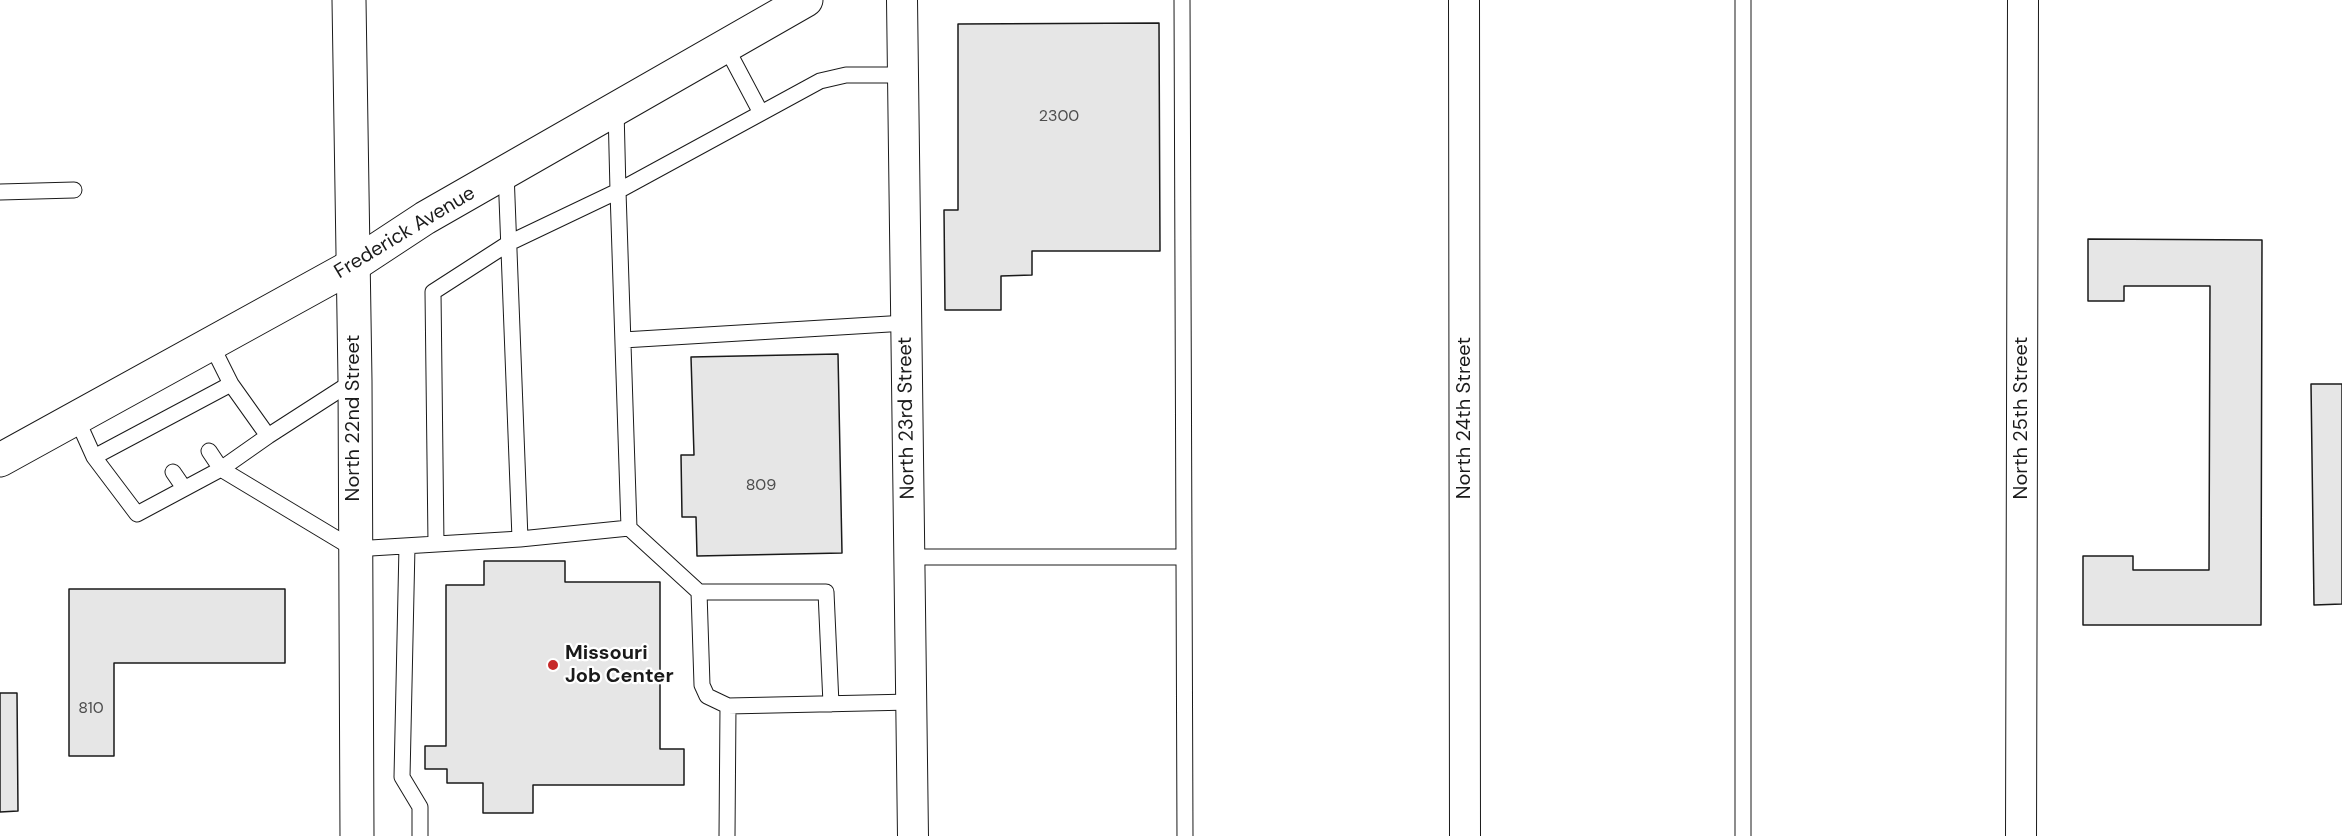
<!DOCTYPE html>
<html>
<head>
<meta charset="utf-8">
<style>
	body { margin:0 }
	canvas { display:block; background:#fff }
</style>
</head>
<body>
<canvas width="2342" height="836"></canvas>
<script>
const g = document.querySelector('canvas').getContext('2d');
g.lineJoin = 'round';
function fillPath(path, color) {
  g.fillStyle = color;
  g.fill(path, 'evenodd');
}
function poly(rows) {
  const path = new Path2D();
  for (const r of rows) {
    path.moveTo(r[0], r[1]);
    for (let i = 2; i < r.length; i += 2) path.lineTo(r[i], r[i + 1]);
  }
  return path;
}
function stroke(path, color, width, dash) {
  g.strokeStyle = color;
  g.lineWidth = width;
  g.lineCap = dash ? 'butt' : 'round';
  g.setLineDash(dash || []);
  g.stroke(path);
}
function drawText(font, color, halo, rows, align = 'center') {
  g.font = font + ' "DM Sans",sans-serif';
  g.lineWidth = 4.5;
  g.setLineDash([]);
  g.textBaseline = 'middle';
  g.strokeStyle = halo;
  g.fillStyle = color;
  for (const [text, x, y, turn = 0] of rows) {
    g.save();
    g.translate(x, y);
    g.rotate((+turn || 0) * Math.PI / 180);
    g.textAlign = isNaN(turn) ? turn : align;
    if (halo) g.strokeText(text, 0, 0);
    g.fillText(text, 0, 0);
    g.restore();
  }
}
const building = poly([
	[1159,23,1160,251,1032,251,1032,275,1001,276,1001,310,945,310,944,210,958,210,958,24,1159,23],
	[2088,239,2262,240,2261,625,2083,625,2083,556,2133,556,2133,570,2209,570,2210,286,2124,286,2124,301,2088,301,2088,239],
	[838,354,842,553,697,556,696,517,682,517,681,455,694,455,691,357,838,354],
	[2311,384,2342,384,2342,604,2314,605,2311,384],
	[484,561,565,561,565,582,660,582,660,749,684,749,684,785,533,785,533,813,483,813,483,783,447,783,447,769,425,769,425,746,446,746,446,585,484,585,484,561],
	[69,589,285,589,285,663,114,663,114,756,69,756,69,589],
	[0,693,17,693,18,811,0,812,0,693]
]);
fillPath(building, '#e6e6e6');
stroke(building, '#1a1a1a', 1.5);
const lane = poly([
	[1182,0,1185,836],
	[1743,0,1743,836],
	[726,47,761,113],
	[0,192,74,190],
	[623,340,906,323],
	[76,417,94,457,137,514,221,469,268,436,231,384,211,344],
	[268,436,355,380],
	[209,451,221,469,354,549,520,539,506,172],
	[94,457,231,384],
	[173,472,184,488],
	[629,528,699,592],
	[520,539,629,528,618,191,820,81,846,75,903,75],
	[436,544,433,292,509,243,618,191,616,109],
	[407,546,402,777,420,807,420,836],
	[909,557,1184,557],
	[728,706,707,696,702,685,699,592,826,592,831,704],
	[727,836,728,706,911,702]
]);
const street = poly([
	[902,0,913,836],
	[1464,0,1465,836],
	[2021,836,2023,0]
]);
const secondary = poly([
	[349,0,355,380,357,836]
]);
const primary = poly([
	[0,460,352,266,425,218,806,0]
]);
stroke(lane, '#1a1a1a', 17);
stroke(street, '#1a1a1a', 32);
stroke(secondary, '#1a1a1a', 35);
stroke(primary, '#1a1a1a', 35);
stroke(lane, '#fff', 15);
stroke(street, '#fff', 30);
stroke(secondary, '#fff', 33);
stroke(primary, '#fff', 33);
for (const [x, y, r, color] of [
	[553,665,6,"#c62828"]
]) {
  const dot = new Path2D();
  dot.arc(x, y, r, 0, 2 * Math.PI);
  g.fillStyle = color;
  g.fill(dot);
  stroke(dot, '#fff', 2);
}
drawText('16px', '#4d4d4d', null, [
	["2300",1059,117],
	["809",761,486],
	["810",91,709]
]);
drawText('20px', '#1a1a1a', '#fff', [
	["Frederick Avenue",405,233,-31],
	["North 22nd Street",354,418,-90],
	["North 23rd Street",907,418,-91],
	["North 24th Street",1465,418,-90],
	["North 25th Street",2022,418,-90]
]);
drawText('bold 20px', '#1a1a1a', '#fff', [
	["Missouri",565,654],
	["Job Center",565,677]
], 'left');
</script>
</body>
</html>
